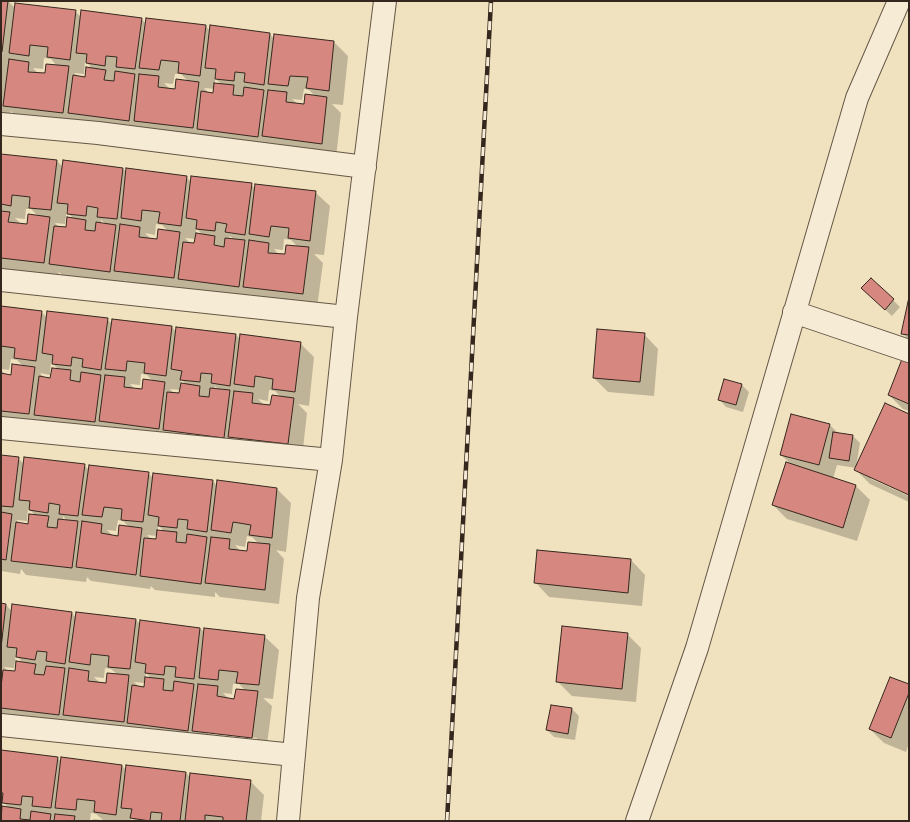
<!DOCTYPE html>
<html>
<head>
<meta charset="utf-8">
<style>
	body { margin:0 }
	#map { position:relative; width:910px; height:822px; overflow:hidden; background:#f1e2bf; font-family:"Libre Caslon Text",serif }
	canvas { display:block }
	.frame { position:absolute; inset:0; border:2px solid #35271e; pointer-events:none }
</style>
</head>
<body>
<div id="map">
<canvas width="910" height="822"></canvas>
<div class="frame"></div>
</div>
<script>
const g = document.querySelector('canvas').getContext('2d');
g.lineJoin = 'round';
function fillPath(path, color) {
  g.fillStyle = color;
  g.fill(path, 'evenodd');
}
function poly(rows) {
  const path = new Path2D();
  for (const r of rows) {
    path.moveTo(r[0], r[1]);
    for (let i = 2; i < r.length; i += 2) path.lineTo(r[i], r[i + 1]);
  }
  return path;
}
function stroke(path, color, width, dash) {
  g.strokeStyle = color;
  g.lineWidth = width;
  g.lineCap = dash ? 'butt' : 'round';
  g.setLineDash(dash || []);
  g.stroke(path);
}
fillPath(poly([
	[1,1,8,1,16,9,75,11,81,17,141,19,146,23,206,26,210,31,270,34,274,39,275,35,334,42,348,56,343,105,332,104,341,113,336,158,19,120,11,111,10,117,1,116],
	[44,58,51,59,57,66,46,75,39,74,33,68,43,69],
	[85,61,93,69,86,78,78,77,74,73,84,74],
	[175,74,181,74,188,81,176,90,170,89,164,83,173,84],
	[215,78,222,85,215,84],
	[204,88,215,89,214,94,209,93],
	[304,89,309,90,316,97,305,105,299,105,292,99,302,100],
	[1,155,57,161,63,167,123,169,127,173,186,177,191,182,251,184,255,189,315,192,330,206,324,255,314,254,323,263,317,308,258,300,254,296,253,301,193,293,189,289,188,292,130,285,125,280,124,285,64,277,59,272,58,277,1,270],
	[67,208,69,208,68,213,74,219,67,228,60,228,55,223,65,224],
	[26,209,31,209,38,216,27,225,21,224,15,218,25,219],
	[101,220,106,224,101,224],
	[156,224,162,225,168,231,158,240,151,239,145,233,155,235],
	[196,228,203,235,196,234],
	[230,236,234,240,229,239],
	[185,238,196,239,195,244,190,243],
	[284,239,291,240,298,247,286,256,279,255,274,249,283,250],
	[870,295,893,300,900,307,892,316],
	[909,301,909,340,902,333],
	[1,307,41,312,48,318,107,319,112,324,172,327,176,332,236,335,241,340,300,343,314,357,309,406,298,404,307,413,302,458,1,423,1,370,6,375,12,376,24,367,17,360,11,359,9,370,1,369],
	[51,362,59,370,51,379,44,378,40,373,50,375],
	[141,374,147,375,154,382,142,390,136,390,130,384,140,385],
	[181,379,187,385,180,384],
	[215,386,219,390,215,390],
	[170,389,181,390,180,394,175,394],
	[269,390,275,391,282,398,271,406,264,405,258,399,268,401],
	[644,334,658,349,654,396,608,392,594,378],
	[909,363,909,411,903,409,889,395],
	[742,385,749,392,743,412,726,407,719,399],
	[909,415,909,494,871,477,871,479,909,496,909,502,870,484,856,470],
	[830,425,839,434,853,436,860,443,856,468,837,465,833,479,856,486,870,500,857,541,787,519,773,505,792,465,781,455],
	[1,456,18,458,24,464,84,465,89,470,148,473,153,478,213,481,217,486,218,481,277,489,291,503,286,552,276,550,284,559,279,604,220,597,215,592,215,597,155,590,151,586,150,589,91,581,87,577,86,582,26,575,21,569,20,574,1,571],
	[28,508,36,516,29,525,21,524,16,520,27,521],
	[63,516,67,521,63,520],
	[118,520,123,521,130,528,119,537,113,536,107,530,116,531],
	[158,525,165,532,158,531],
	[147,535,158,536,157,540,152,540],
	[247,536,252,537,259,544,248,553,241,552,235,545,245,547],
	[538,551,631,560,645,575,642,606,549,597,535,582],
	[1,604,6,605,12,611,72,613,76,618,136,620,141,625,141,621,200,628,205,633,264,636,279,650,273,699,263,698,272,706,266,752,1,720],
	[16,655,23,663,16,672,8,671,4,667,14,668],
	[105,668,111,669,118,675,107,684,100,683,94,677,104,678],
	[146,673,152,679,145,678],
	[134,682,145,683,144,688,140,687],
	[233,684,239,684,246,691,235,700,229,699,223,693,232,694],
	[208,732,257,738,257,740,208,734],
	[627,634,641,648,636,702,572,696,557,681],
	[909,686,909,743,906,752,884,743,870,729],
	[551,706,572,709,579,716,575,740,554,737,547,730],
	[1,751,57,758,62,762,122,766,126,770,127,766,186,773,191,778,250,781,264,795,261,821,135,821,131,818,131,821,93,821,93,819,103,820,96,814,91,813,90,821,1,821,1,818,9,808,2,801,1,805]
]), '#0003');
const building = poly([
	[1,1,8,1,2,52,1,51,1,1],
	[15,3,76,10,70,60,47,57,48,47,30,45,29,56,9,53,15,3],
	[81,10,142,18,135,69,116,67,117,57,106,56,105,66,86,63,87,54,76,53,81,10],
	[146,18,206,25,200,76,178,73,179,62,161,60,159,70,139,68,146,18],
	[210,25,270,33,264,85,244,82,245,73,235,72,234,81,215,79,216,69,205,68,210,25],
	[274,34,334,41,329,91,306,88,308,77,290,76,288,86,268,84,274,34],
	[9,59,29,62,28,72,45,73,46,64,69,66,63,113,3,106,9,59],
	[86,67,106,70,104,80,114,81,115,71,135,74,129,121,68,113,73,75,85,77,86,67],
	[139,74,159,76,158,87,175,89,176,79,199,82,193,128,134,121,139,74],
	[214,83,234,85,233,95,243,96,244,87,264,90,258,137,197,129,201,91,213,93,214,83],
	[268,90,287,92,286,102,304,104,305,94,327,97,322,144,262,136,268,90],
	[1,154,57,160,51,210,29,208,30,197,12,195,11,206,1,204,1,154],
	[63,160,123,168,117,219,97,217,98,208,87,206,86,216,67,214,68,204,57,203,63,160],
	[126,168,187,176,181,226,158,223,160,212,142,210,141,221,121,218,126,168],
	[191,176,252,183,245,235,225,232,227,224,216,222,215,231,196,229,197,220,186,218,191,176],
	[255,184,316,191,310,241,288,238,289,228,271,226,269,237,249,234,255,184],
	[1,211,10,212,8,222,27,224,28,214,50,217,44,263,1,258,1,211],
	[67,217,86,220,85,230,95,231,96,222,116,225,110,272,49,264,54,226,66,227,67,217],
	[120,224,140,227,139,237,157,239,158,229,180,232,174,278,114,271,120,224],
	[196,233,215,236,214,245,224,247,225,238,245,240,239,287,178,279,183,242,194,243,196,233],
	[249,240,269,243,268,253,285,254,286,245,309,247,303,294,243,287,249,240],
	[871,278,894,299,885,310,861,288,871,278],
	[909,297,909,335,901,334,909,297],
	[1,306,42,311,36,361,14,358,15,348,1,346,1,306],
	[47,311,108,318,101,370,82,367,83,359,72,357,71,366,52,364,53,355,42,353,47,311],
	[112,319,172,326,166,376,144,373,145,363,127,361,126,371,105,369,112,319],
	[176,327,236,334,230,386,211,383,212,374,201,373,200,382,180,380,182,371,171,369,176,327],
	[597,329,645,333,640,382,593,378,597,329],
	[240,334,301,342,295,392,272,389,273,379,255,376,254,387,234,384,240,334],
	[902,359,909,362,909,404,888,395,902,359],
	[12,364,35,367,29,414,1,411,1,373,11,375,12,364],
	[52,368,71,370,70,380,80,382,81,372,101,375,95,422,34,415,39,376,50,378,52,368],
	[105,375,125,377,124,387,142,389,143,379,165,382,159,429,99,421,105,375],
	[724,379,742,384,736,405,718,400,724,379],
	[181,383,200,386,199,396,209,397,210,388,230,390,224,438,163,430,167,392,179,393,181,383],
	[234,391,253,393,252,403,270,405,272,395,294,398,288,444,228,437,234,391],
	[885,403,909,414,909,495,854,470,885,403],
	[791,414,830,424,819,465,780,455,791,414],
	[833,432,853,435,849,461,829,458,833,432],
	[1,455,19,457,13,507,1,506,1,455],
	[24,457,85,464,78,516,59,514,60,505,49,503,48,513,29,510,30,501,19,500,24,457],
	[786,462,856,485,843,528,772,505,786,462],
	[89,465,149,472,143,522,121,520,122,509,104,507,102,517,82,515,89,465],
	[153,473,213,480,207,532,187,529,188,520,178,519,177,528,158,526,159,517,148,515,153,473],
	[217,480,277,488,272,538,249,535,251,525,233,522,231,533,211,530,217,480],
	[1,512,12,514,6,560,1,559,1,512],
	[29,514,49,516,47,527,57,528,58,519,78,521,72,568,11,561,16,522,28,524,29,514],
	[82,521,102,524,101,533,118,536,119,525,142,528,136,575,76,567,82,521],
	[157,530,177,532,176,542,186,543,187,534,207,537,201,584,140,576,144,538,156,539,157,530],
	[211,537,230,539,229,549,247,551,248,542,270,544,265,590,205,583,211,537],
	[537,550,631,559,628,593,534,583,537,550],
	[1,603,6,604,1,648,1,603],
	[12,604,72,612,65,664,46,661,47,652,37,651,35,660,16,657,17,648,7,647,12,604],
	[76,612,136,619,130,669,108,667,109,656,91,654,90,665,69,662,76,612],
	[140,620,200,628,194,679,175,677,176,667,165,666,164,675,145,673,146,664,135,662,140,620],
	[562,626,628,633,622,689,556,682,562,626],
	[204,628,265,635,259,685,236,683,238,672,219,670,218,680,199,678,204,628],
	[16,661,36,664,34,674,44,675,46,666,65,668,59,715,1,708,1,687,3,670,15,671,16,661],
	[69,668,89,671,88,681,106,683,107,673,129,675,124,722,63,715,69,668],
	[145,677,164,679,163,690,173,691,174,681,194,684,188,731,127,723,132,685,144,687,145,677],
	[890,677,909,684,909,693,891,738,869,729,890,677],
	[198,684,218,686,217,696,234,699,236,689,258,691,252,738,192,731,198,684],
	[551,705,572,708,568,734,546,730,551,705],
	[1,750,58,757,51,808,32,806,33,797,22,796,21,805,2,803,3,793,1,793,1,750],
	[61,757,122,765,116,815,94,812,95,801,77,799,76,810,55,808,61,757],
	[126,765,186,772,180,821,161,821,162,813,151,812,150,821,130,818,132,809,121,808,126,765],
	[190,773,251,780,246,821,223,821,223,817,205,815,205,821,185,821,190,773],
	[2,806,21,809,20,819,30,820,31,811,51,814,50,821,1,821,2,806],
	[55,814,75,816,74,821,54,821,55,814]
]);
fillPath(building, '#d58780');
stroke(building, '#35271e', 1);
const minor = poly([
	[1,124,98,133,365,167],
	[1,280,346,317],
	[794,312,909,351],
	[1,428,331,460],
	[1,725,294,755],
	[288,821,308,598,331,460,346,317,385,1],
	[637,821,697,648,857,98,899,1]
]);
stroke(minor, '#645646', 24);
stroke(minor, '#f6ecd5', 22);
const rail = poly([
	[447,821,491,1]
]);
stroke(rail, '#35271e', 4.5);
stroke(rail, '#f6ecd5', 3, [9]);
</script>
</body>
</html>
